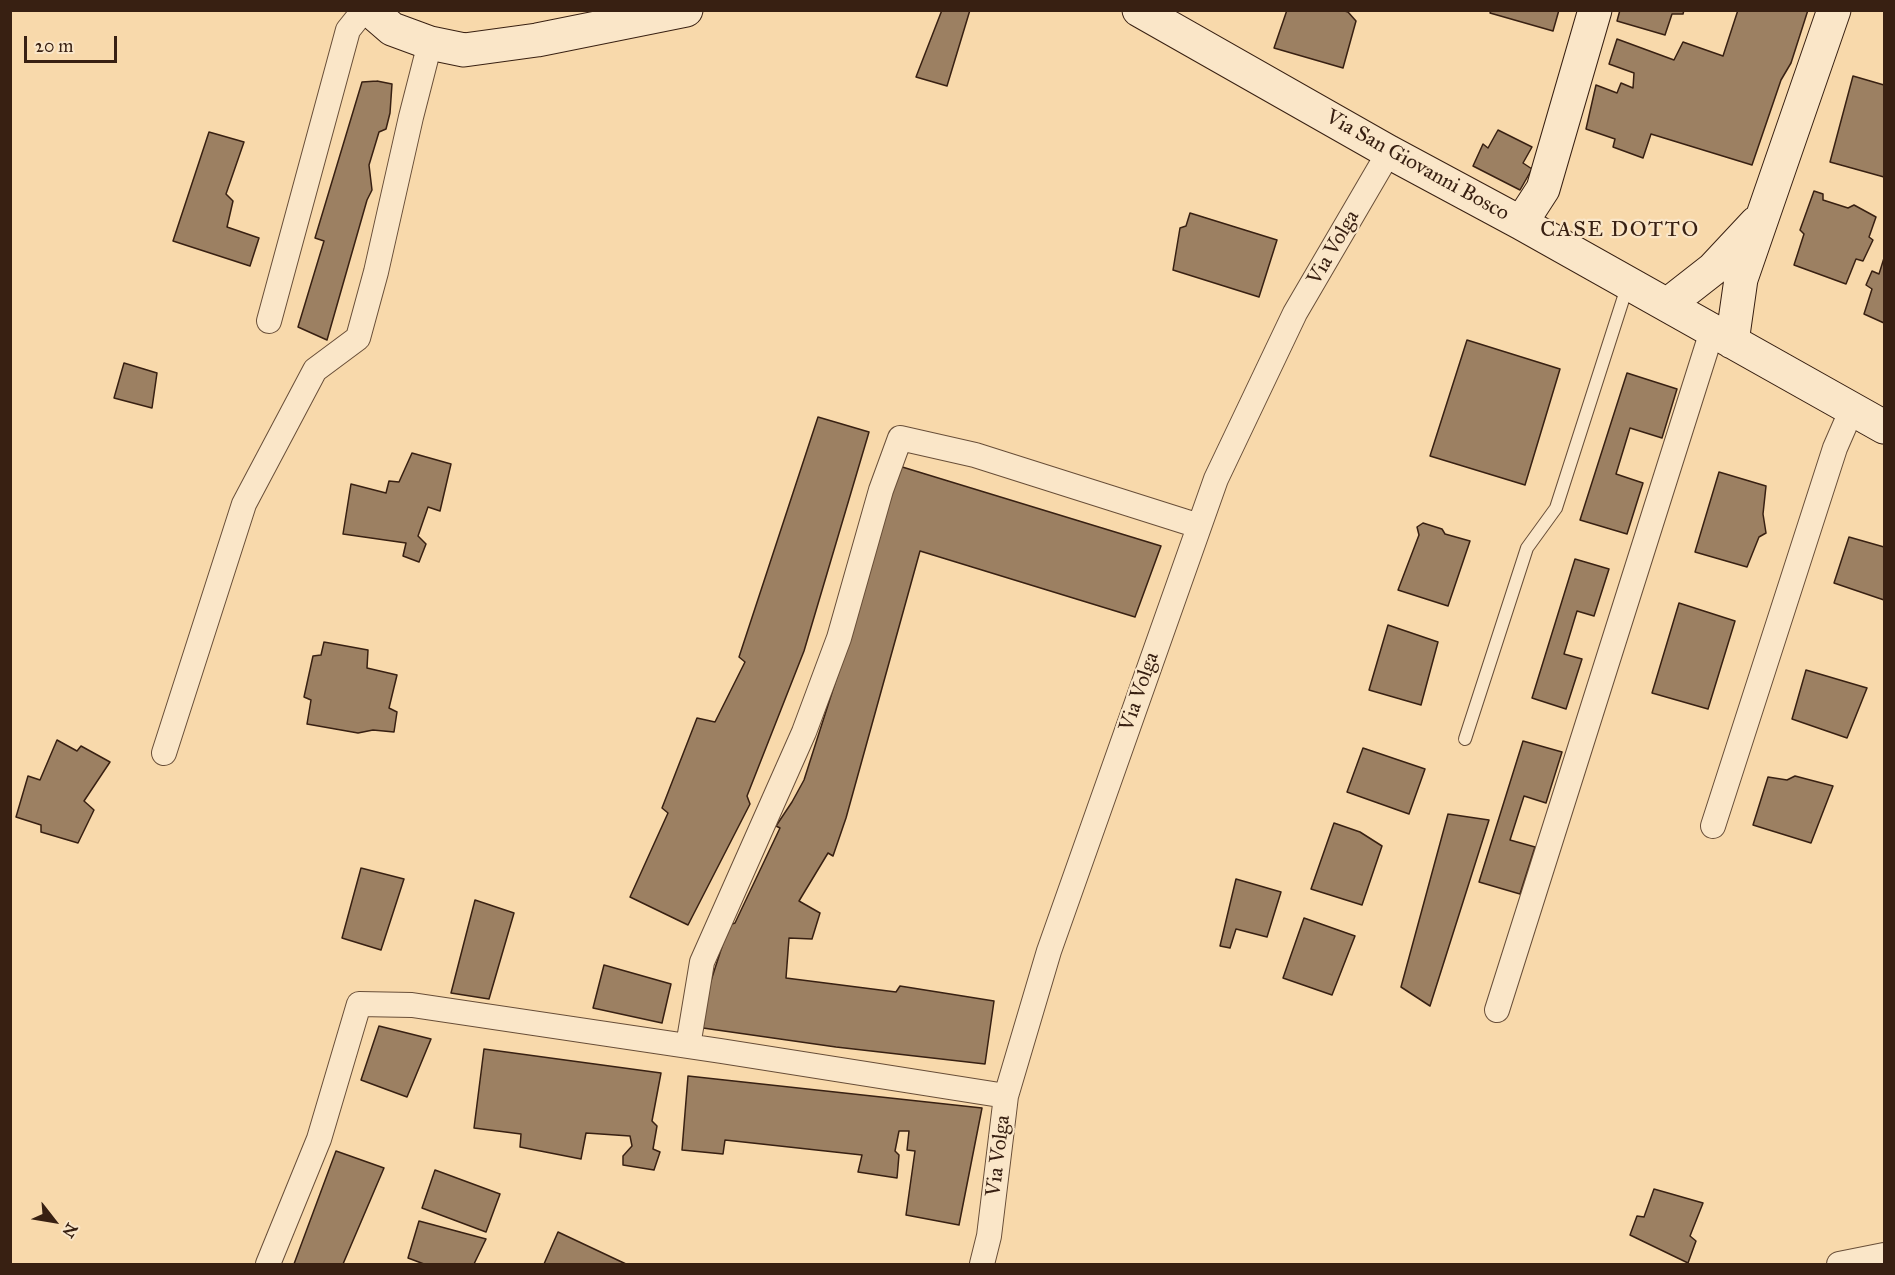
<!DOCTYPE html>
<html>
<head>
<meta charset="utf-8">
<style>
	body { margin:0 }
	#map { position:relative; width:1895px; height:1275px; overflow:hidden; background:#f8d9ab; font-family:"IM FELL Great Primer",serif }
	canvas { display:block }
	.frame { position:absolute; inset:0; border:12px solid #382012; pointer-events:none }
	.north { position:absolute; left:24px; top:1191px; width:60px; height:60px; -webkit-text-stroke:4px #fae6c8; paint-order:stroke; rotate:121deg; font-size:16px; font-weight:700; line-height:24px; text-align:center; color:#382012 }
	.north::after { content:''; display:block; margin:auto; width:21px; height:27px; background:#382012; clip-path:polygon(50% 0,100% 100%,50% 72%,0 100%) }
	.scale { position:absolute; left:24px; top:36px; width:93px; height:27px; box-sizing:border-box; border:3px solid #382012; border-top:0; padding-left:8px; font-size:18px; line-height:21px; white-space:nowrap; color:#382012; -webkit-text-stroke:4px #fae6c8; paint-order:stroke }
</style>
</head>
<body>
<div id="map">
<canvas width="1895" height="1275"></canvas>
<div class="frame"></div>
<div class="north">N</div>
<div class="scale">20 m</div>
</div>
<script>
const g = document.querySelector('canvas').getContext('2d');
g.lineJoin = 'round';
function fillPath(path, color) {
  g.fillStyle = color;
  g.fill(path, 'evenodd');
}
function poly(rows) {
  const path = new Path2D();
  for (const r of rows) {
    path.moveTo(r[0], r[1]);
    for (let i = 2; i < r.length; i += 2) path.lineTo(r[i], r[i + 1]);
  }
  return path;
}
function stroke(path, color, width, dash) {
  g.strokeStyle = color;
  g.lineWidth = width;
  g.lineCap = dash ? 'butt' : 'round';
  g.setLineDash(dash || []);
  g.stroke(path);
}
function drawText(font, color, halo, rows, align = 'center') {
  g.font = font + ' "IM FELL Great Primer",serif';
  g.lineWidth = 4.5;
  g.setLineDash([]);
  g.textBaseline = 'middle';
  g.strokeStyle = halo;
  g.fillStyle = color;
  for (const [text, x, y, turn = 0] of rows) {
    g.save();
    g.translate(x, y);
    g.rotate((+turn || 0) * Math.PI / 180);
    g.textAlign = isNaN(turn) ? turn : align;
    if (halo) g.strokeText(text, 0, 0);
    g.fillText(text, 0, 0);
    g.restore();
  }
}
const building = poly([
	[942,10,970,10,947,86,916,77,942,10],
	[1287,10,1341,10,1348,12,1356,21,1343,68,1274,48,1287,10],
	[1491,10,1559,10,1553,31,1490,13,1491,10],
	[1620,10,1684,10,1683,14,1672,14,1665,35,1617,21,1620,10],
	[1738,10,1808,10,1791,63,1781,80,1752,165,1651,134,1643,158,1613,147,1615,139,1586,129,1596,85,1617,93,1621,83,1633,88,1634,73,1609,64,1617,39,1674,60,1683,42,1723,56,1738,10],
	[1853,76,1884,85,1884,177,1830,162,1853,76],
	[377,81,392,84,390,113,386,129,379,132,369,165,372,190,367,200,327,340,298,327,324,241,315,238,362,82,377,81],
	[1498,130,1532,147,1523,163,1532,169,1520,190,1473,166,1483,144,1488,148,1498,130],
	[209,132,244,142,226,194,233,201,227,227,259,238,250,266,173,241,209,132],
	[1814,191,1823,194,1823,200,1848,208,1854,205,1876,217,1869,237,1873,240,1863,261,1856,259,1846,284,1794,265,1804,234,1800,230,1814,191],
	[1190,213,1277,240,1259,297,1173,270,1180,228,1186,226,1190,213],
	[1884,258,1884,323,1864,314,1872,289,1866,285,1872,271,1879,274,1884,258],
	[1467,340,1560,369,1525,485,1430,456,1467,340],
	[124,363,157,373,152,408,114,398,124,363],
	[1627,373,1677,389,1662,438,1630,428,1616,474,1643,483,1627,534,1580,520,1627,373],
	[818,417,869,432,804,651,747,796,750,804,688,925,630,897,668,813,662,808,697,718,715,722,745,662,739,657,818,417],
	[412,453,451,464,440,511,428,507,418,536,426,544,419,562,403,556,406,543,343,534,351,484,386,493,389,481,399,482,412,453],
	[899,466,1161,546,1135,617,920,551,846,818,833,856,828,853,799,901,820,913,812,939,789,938,786,978,896,992,900,986,994,1001,985,1064,836,1047,696,1027,729,925,735,923,780,828,776,826,792,802,804,780,845,652,899,466],
	[1719,472,1766,486,1763,514,1766,533,1759,537,1747,567,1695,552,1719,472],
	[1423,523,1442,529,1445,534,1470,541,1448,606,1398,590,1419,535,1417,527,1423,523],
	[1849,537,1884,547,1884,600,1834,583,1849,537],
	[1575,559,1609,569,1594,616,1577,611,1564,654,1582,659,1566,709,1532,698,1575,559],
	[1679,603,1735,621,1708,709,1652,693,1679,603],
	[1388,625,1438,642,1421,705,1369,690,1388,625],
	[324,642,368,650,367,668,397,675,389,708,397,712,394,732,373,730,358,733,307,724,311,700,304,697,313,656,321,655,324,642],
	[1806,670,1867,688,1847,738,1792,719,1806,670],
	[57,740,77,751,81,746,110,762,84,801,94,810,78,843,41,832,41,825,16,817,28,776,40,780,57,740],
	[1523,741,1562,752,1546,803,1524,796,1510,840,1535,847,1520,894,1479,882,1523,741],
	[1363,748,1425,769,1409,814,1347,792,1363,748],
	[1795,776,1833,786,1811,843,1753,825,1768,777,1787,780,1795,776],
	[1448,814,1489,820,1430,1006,1401,987,1448,814],
	[1334,823,1360,832,1382,846,1362,905,1311,889,1334,823],
	[361,868,404,879,381,950,342,938,361,868],
	[1236,879,1281,892,1267,937,1236,929,1230,948,1220,946,1236,879],
	[475,900,514,913,489,999,451,993,475,900],
	[1304,918,1355,936,1332,995,1283,978,1304,918],
	[604,965,671,984,662,1023,593,1008,604,965],
	[379,1026,431,1039,407,1097,361,1080,379,1026],
	[484,1049,661,1073,652,1121,657,1126,653,1149,660,1152,654,1170,623,1165,623,1156,632,1146,630,1136,586,1133,581,1159,520,1147,521,1134,474,1128,484,1049],
	[688,1076,982,1108,959,1225,906,1215,915,1151,907,1150,909,1131,899,1131,895,1151,899,1155,897,1178,858,1172,862,1155,725,1140,723,1154,682,1150,688,1076],
	[336,1151,384,1168,343,1264,294,1264,336,1151],
	[435,1170,500,1194,486,1232,422,1208,435,1170],
	[1654,1189,1703,1203,1690,1236,1696,1241,1688,1263,1630,1235,1637,1216,1644,1217,1654,1189],
	[419,1221,486,1239,474,1264,424,1264,408,1258,419,1221],
	[558,1232,626,1264,544,1264,558,1232]
]);
fillPath(building, '#9c8062');
stroke(building, '#382012', 1.5);
const service = poly([
	[1465,739,1527,548,1556,508,1628,284]
]);
const minor = poly([
	[269,321,348,30,364,10],
	[164,753,244,504,315,370,358,338,376,272,411,117,430,43],
	[1713,826,1835,448,1852,409],
	[1497,1010,1712,331],
	[688,1046,702,962,804,732,839,638,881,490,900,438,975,455,1199,526],
	[268,1264,319,1139,359,1004,412,1005,721,1051,1006,1096],
	[982,1264,989,1236,1006,1096,1049,951,1216,479,1295,313,1389,152],
	[1839,1264,1884,1255]
]);
const secondary = poly([
	[370,10,392,29,430,43,464,50,537,40,686,10],
	[1139,10,1389,152,1521,223,1884,427],
	[1521,223,1543,189,1595,10],
	[1667,305,1713,269,1756,223],
	[1732,342,1741,279,1834,10]
]);
stroke(service, '#684e38', 14);
stroke(minor, '#684e38', 26);
stroke(secondary, '#382012', 35);
stroke(service, '#fae6c8', 12);
stroke(minor, '#fae6c8', 24);
stroke(secondary, '#fae6c8', 33);
drawText('21px', '#382012', '#fae6c8', [
	["Via San Giovanni Bosco",1417,166,29],
	["Via Volga",1334,248,-60],
	["Via Volga",1140,692,-71],
	["Via Volga",999,1156,-83]
]);
g.letterSpacing = '1.5px';
drawText('22px', '#382012', '#fae6c8', [
	["CASE DOTTO",1620,231]
]);
g.letterSpacing = '0px';
</script>
</body>
</html>
